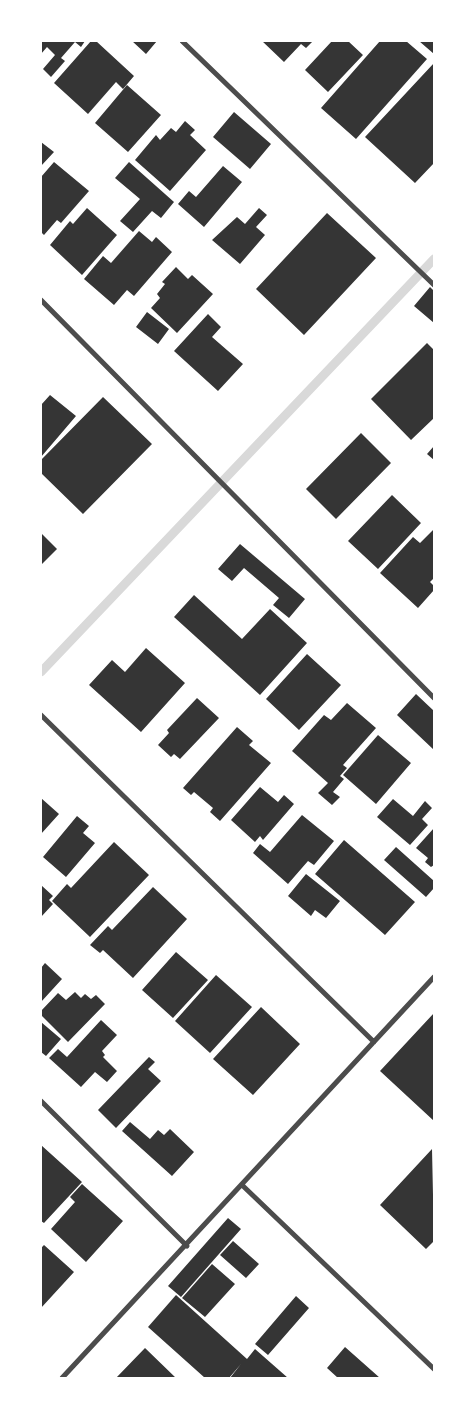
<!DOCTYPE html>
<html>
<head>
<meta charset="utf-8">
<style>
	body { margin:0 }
	#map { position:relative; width:475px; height:1419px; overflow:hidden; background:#fff; font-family:Figtree,sans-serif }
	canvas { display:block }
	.frame { position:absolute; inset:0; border:42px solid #fff; pointer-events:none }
</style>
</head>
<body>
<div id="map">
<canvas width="475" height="1419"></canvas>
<div class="frame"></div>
</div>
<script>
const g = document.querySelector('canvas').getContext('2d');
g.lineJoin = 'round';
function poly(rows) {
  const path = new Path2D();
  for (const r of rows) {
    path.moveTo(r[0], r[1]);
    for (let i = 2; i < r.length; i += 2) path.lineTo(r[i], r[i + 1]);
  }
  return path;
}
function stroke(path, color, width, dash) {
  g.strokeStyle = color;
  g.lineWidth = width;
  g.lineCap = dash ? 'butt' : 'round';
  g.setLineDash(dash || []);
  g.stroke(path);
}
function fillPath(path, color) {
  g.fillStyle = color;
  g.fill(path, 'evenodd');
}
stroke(poly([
	[41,672,434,259]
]), '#d9d9d9', 9);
fillPath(poly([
	[41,41,85,41,81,47,75,42,61,58,65,61,51,77,43,69,55,55,47,47,41,54],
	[91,41,96,41,134,76,123,89,116,82,88,114,54,83],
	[132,41,157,41,146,54],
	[262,41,313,41,306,48,301,44,284,62],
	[332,41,348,41,363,55,328,92,305,70],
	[380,41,406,41,427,59,356,139,321,108],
	[419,41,434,41,434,54],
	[434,63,434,163,415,183,365,137],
	[127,85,161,115,128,152,95,123],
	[234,112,271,144,250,169,213,137],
	[185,121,195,130,190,135,206,150,170,191,135,160,156,135,160,140,171,128,176,132],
	[41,142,54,152,41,166],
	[54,162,89,191,61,223,57,220,44,235,41,232,41,177],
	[129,162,174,202,161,218,152,211,133,232,120,221,140,199,115,178],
	[223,166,242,182,204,227,178,204,189,191,196,197],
	[87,208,117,235,82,275,50,245,70,221,73,224],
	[259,208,267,215,256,227,265,235,240,264,212,240,237,217,245,224],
	[327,213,376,258,304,335,256,289],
	[139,231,152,242,156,237,172,252,134,296,127,290,114,305,84,279,103,256,111,263],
	[176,267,188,279,192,275,213,294,177,333,151,308,160,298,157,294,165,284,162,282],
	[430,287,434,291,434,323,414,306],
	[147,312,169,329,158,344,136,327],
	[208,314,221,327,212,337,243,364,218,391,174,351],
	[427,343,434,350,434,418,411,440,371,399],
	[50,395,76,416,41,457,41,405],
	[103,397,152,444,83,514,41,473,41,460],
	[361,433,391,463,336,519,306,489],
	[434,446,434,460,427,454],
	[392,495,421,523,378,569,348,541],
	[434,529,434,578,430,582,434,586,434,590,418,608,380,573,413,537,420,543],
	[41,533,57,549,41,565],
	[240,544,305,599,289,618,273,605,279,598,244,568,232,581,218,569],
	[194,595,242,639,270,609,307,643,260,695,174,617],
	[146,648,185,683,141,732,89,685,112,660,125,672],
	[307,654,341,685,299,730,266,699],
	[416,694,434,711,434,750,397,715],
	[197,698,219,718,180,759,174,754,171,757,158,745,169,733,167,730],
	[347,703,376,728,343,765,347,768,340,776,344,779,333,792,340,797,332,805,318,793,328,783,292,751,324,715,331,720],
	[237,727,253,741,249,745,271,763,220,821,210,812,213,808,194,792,191,795,183,788],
	[378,735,411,763,376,804,343,775],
	[260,787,278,802,284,795,294,804,263,840,260,836,255,842,231,820],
	[41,798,59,814,41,834],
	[393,799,413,816,425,801,432,808,422,819,428,825,410,845,377,817],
	[302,815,334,841,314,865,308,861,288,884,253,853,260,844,270,852],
	[77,816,89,826,83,833,95,843,66,877,43,857],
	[434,828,434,865,431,867,425,862,428,858,416,848],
	[344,840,415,902,385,935,315,874],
	[114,842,149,875,90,937,52,901,67,884,71,888],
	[396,847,434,881,434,888,426,897,384,860],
	[306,874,340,901,326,918,315,910,311,916,288,896],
	[41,885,53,896,49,900,53,904,41,917],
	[153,887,187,919,133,978,103,950,100,953,90,945,108,926,112,930],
	[176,952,208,980,173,1018,142,990],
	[45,963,62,979,41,1002,41,968],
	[216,975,252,1007,210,1053,175,1021],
	[75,992,81,998,85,994,91,999,96,995,105,1004,68,1042,41,1015,41,1011,58,993,66,1000],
	[261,1007,300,1044,253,1095,213,1059],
	[434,1013,434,1121,380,1071],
	[101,1020,117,1035,102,1051,105,1055,103,1057,117,1071,107,1082,95,1072,81,1087,49,1058,58,1049,67,1057],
	[41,1022,61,1039,46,1056,41,1052],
	[149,1057,155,1062,148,1069,161,1081,116,1128,98,1110],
	[130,1122,150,1139,158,1130,164,1135,170,1129,194,1152,172,1176,122,1131],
	[41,1145,82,1182,44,1223,41,1221],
	[432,1149,434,1241,426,1249,380,1205],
	[82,1184,123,1221,86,1262,51,1229,75,1202,70,1197],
	[228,1218,241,1229,181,1297,168,1286],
	[233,1241,259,1264,246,1278,220,1255],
	[44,1245,74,1272,41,1308,41,1248],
	[212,1264,235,1284,205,1317,182,1298],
	[176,1295,247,1359,255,1349,288,1378,230,1378,241,1364,229,1378,205,1378,148,1327],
	[296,1296,309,1308,268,1355,255,1344],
	[345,1347,380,1378,338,1378,327,1368],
	[145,1348,176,1378,116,1378]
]), '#353535');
stroke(poly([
	[182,41,434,285],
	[41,300,434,698],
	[41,715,374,1042],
	[41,1101,187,1246],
	[242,1185,434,1369],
	[62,1378,434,977]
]), '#4c4c4c', 5);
</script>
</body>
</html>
